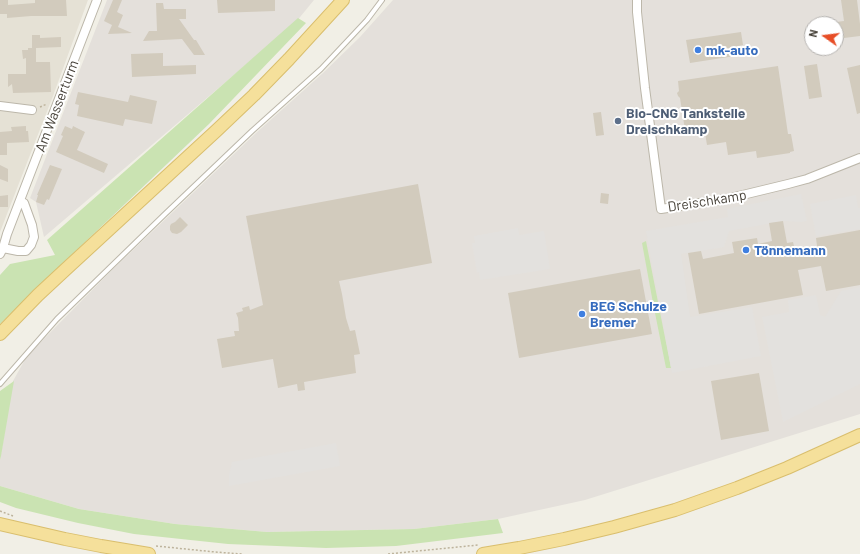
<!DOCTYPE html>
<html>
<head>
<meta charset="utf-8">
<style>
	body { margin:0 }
	#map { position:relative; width:860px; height:554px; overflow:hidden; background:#f1efe6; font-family:Barlow,sans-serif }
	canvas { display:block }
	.north { position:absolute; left:804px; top:16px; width:40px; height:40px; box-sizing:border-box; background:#fff; border:1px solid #b4b2af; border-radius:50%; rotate:284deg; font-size:11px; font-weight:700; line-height:16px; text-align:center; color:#443f36 }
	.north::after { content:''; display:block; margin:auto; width:14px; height:18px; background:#e74e27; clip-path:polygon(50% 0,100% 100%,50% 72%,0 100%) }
</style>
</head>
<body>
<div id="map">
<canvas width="860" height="554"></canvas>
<div class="north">N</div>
</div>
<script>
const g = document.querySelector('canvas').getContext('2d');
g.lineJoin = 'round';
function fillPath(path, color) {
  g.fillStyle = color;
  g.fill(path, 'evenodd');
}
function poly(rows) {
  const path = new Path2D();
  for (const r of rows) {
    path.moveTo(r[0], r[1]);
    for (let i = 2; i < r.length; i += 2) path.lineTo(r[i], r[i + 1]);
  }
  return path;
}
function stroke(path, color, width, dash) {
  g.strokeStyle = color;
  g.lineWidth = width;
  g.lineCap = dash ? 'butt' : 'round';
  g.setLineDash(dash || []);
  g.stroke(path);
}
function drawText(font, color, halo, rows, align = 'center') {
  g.font = font + ' Barlow,sans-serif';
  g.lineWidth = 4;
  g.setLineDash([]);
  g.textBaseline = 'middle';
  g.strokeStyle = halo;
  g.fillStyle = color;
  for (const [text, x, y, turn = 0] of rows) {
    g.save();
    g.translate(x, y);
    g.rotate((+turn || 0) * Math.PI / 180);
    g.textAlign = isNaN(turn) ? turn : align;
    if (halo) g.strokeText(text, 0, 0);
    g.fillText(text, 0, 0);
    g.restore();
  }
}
fillPath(poly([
	[0,0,88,0,53,96,0,232]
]), '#e5e1d5');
fillPath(poly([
	[107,0,314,0,296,22,44,237,36,202,30,198],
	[393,0,860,0,860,414,585,500,498,519,414,529,267,532,175,524,79,509,0,486,0,460,13,381,27,356,113,269,256,133,323,73,360,37],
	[812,24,836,24,836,48,812,48]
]), '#e4e0db');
fillPath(poly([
	[298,18,306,23,209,124,62,264,0,324,0,275,10,264,55,255,47,240],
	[646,241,671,368,666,368,653,303,642,243],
	[14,381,1,456,0,460,0,391],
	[0,486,79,509,175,524,267,532,414,529,498,519,503,533,396,546,326,548,228,544,134,534,78,523,16,508,0,502]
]), '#cae3b2');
fillPath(poly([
	[801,194,807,221,800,222,783,221,729,231,724,247,681,254,690,317,752,307,761,356,672,373,646,231,728,217,727,209],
	[856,195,858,208,860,208,860,229,816,236,810,204],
	[518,228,519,235,544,231,550,269,480,280,479,272,477,273,472,243,475,243,474,236],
	[860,287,860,384,783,422,762,317,789,312,788,300,816,295,820,315,825,317,841,291],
	[336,443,340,466,229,486,229,475,232,462]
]), '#e3e1de');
fillPath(poly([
	[0,0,8,0,8,5,35,3,35,0,66,0,67,16,31,16,7,18,7,14,0,14],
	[113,0,122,0,117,12,123,15,118,27,132,33,108,34,112,25,104,21],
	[217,0,275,0,275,11,218,13],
	[841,0,857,0,860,24,860,36,836,39,836,22,844,21],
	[156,3,163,3,164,9,186,9,186,19,179,19,194,40,196,40,205,55,194,55,182,39,143,41,149,31,157,31],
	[741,32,743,45,734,47,735,56,690,63,686,40],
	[32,35,40,35,40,38,61,37,61,47,36,48,36,62,50,62,51,92,13,93,12,84,8,87,8,74,26,74,26,58,23,59,22,50,28,50,28,48,32,48],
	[163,53,163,66,196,65,196,74,132,77,131,54],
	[817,64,822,97,809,99,804,66],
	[860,65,860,113,857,114,847,68],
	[778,66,788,134,791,134,794,151,790,152,790,153,757,158,756,151,728,155,726,142,707,145,704,127,685,130,680,98,678,96,677,93,679,91,678,81],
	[78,92,128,102,130,95,157,101,152,124,125,119,123,126,77,116,79,105,75,104],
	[601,112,604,135,596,136,593,113],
	[26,126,26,131,28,131,29,142,7,143,7,155,0,155,0,132,12,131,11,127],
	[65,126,72,129,73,126,85,132,77,150,108,164,104,173,56,152,63,136,61,135],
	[0,165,8,169,8,182,0,179],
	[50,165,62,169,49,200,47,199,44,205,36,202,38,195,37,195],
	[418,184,432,263,339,281,342,294,346,318,350,331,355,330,360,354,354,355,356,373,304,382,305,390,298,391,297,384,278,388,273,359,222,368,217,339,235,336,234,331,239,331,238,318,236,313,243,311,242,308,249,306,250,310,263,305,246,216],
	[601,193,609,194,608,204,600,203],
	[8,195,8,207,0,207,0,196],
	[180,217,188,225,181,232,177,234,172,233,170,230,170,226,171,224,175,222],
	[783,221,787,243,793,242,795,250,817,246,816,238,860,230,860,285,826,291,821,266,798,270,803,295,699,314,688,253,701,251,703,259,734,253,732,242,757,238,758,244,772,241,769,223],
	[640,269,652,334,519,358,508,293],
	[759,373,769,431,721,440,711,381]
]), '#d2cbbd');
const service = poly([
	[0,384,57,319,164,215,252,131,321,69,367,20,382,0]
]);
const minor = poly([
	[637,0,637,12,645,88,661,209,726,199,788,184,807,179,860,158],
	[0,106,32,110],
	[3,248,18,251,26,251,31,245,34,237,32,225,24,203,20,202],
	[0,254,3,248,7,234,97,0]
]);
const primary = poly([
	[0,334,38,295,66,269,216,131,254,95,289,59,343,0],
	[0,524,65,539,101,546,149,554],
	[483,554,519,548,564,539,614,527,675,510,737,488,787,468,860,435]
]);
stroke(service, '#bcb7aa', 6);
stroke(minor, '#bcb7aa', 10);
stroke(primary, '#d9be6d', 14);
stroke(poly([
	[40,107,47,104],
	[0,511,13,516],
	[156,546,215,552,242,554],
	[388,554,478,545]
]), '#bdb39c', 1.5, [2, 2]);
stroke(service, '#fff', 4);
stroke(minor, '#fff', 8);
stroke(primary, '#f5e09b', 12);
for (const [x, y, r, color] of [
	[698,50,4,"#3f7fe0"],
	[618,121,4,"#5c6f8a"],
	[746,250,4,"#3f7fe0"],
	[582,314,4,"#3f7fe0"]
]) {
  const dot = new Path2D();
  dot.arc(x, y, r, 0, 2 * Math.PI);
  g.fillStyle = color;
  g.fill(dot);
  stroke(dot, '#fff', 1.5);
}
drawText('bold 14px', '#366cbe', '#fff', [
	["mk-auto",706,50],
	["Tönnemann",754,250],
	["BEG Schulze",590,306],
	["Bremer",590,322]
], 'left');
drawText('14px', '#443f36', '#fff', [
	["Am Wasserturm",57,106,-69],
	["Dreischkamp",707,201,-9]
]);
drawText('bold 14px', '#4e5e75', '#fff', [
	["Bio-CNG Tankstelle",626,113],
	["Dreischkamp",626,129]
], 'left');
</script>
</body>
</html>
